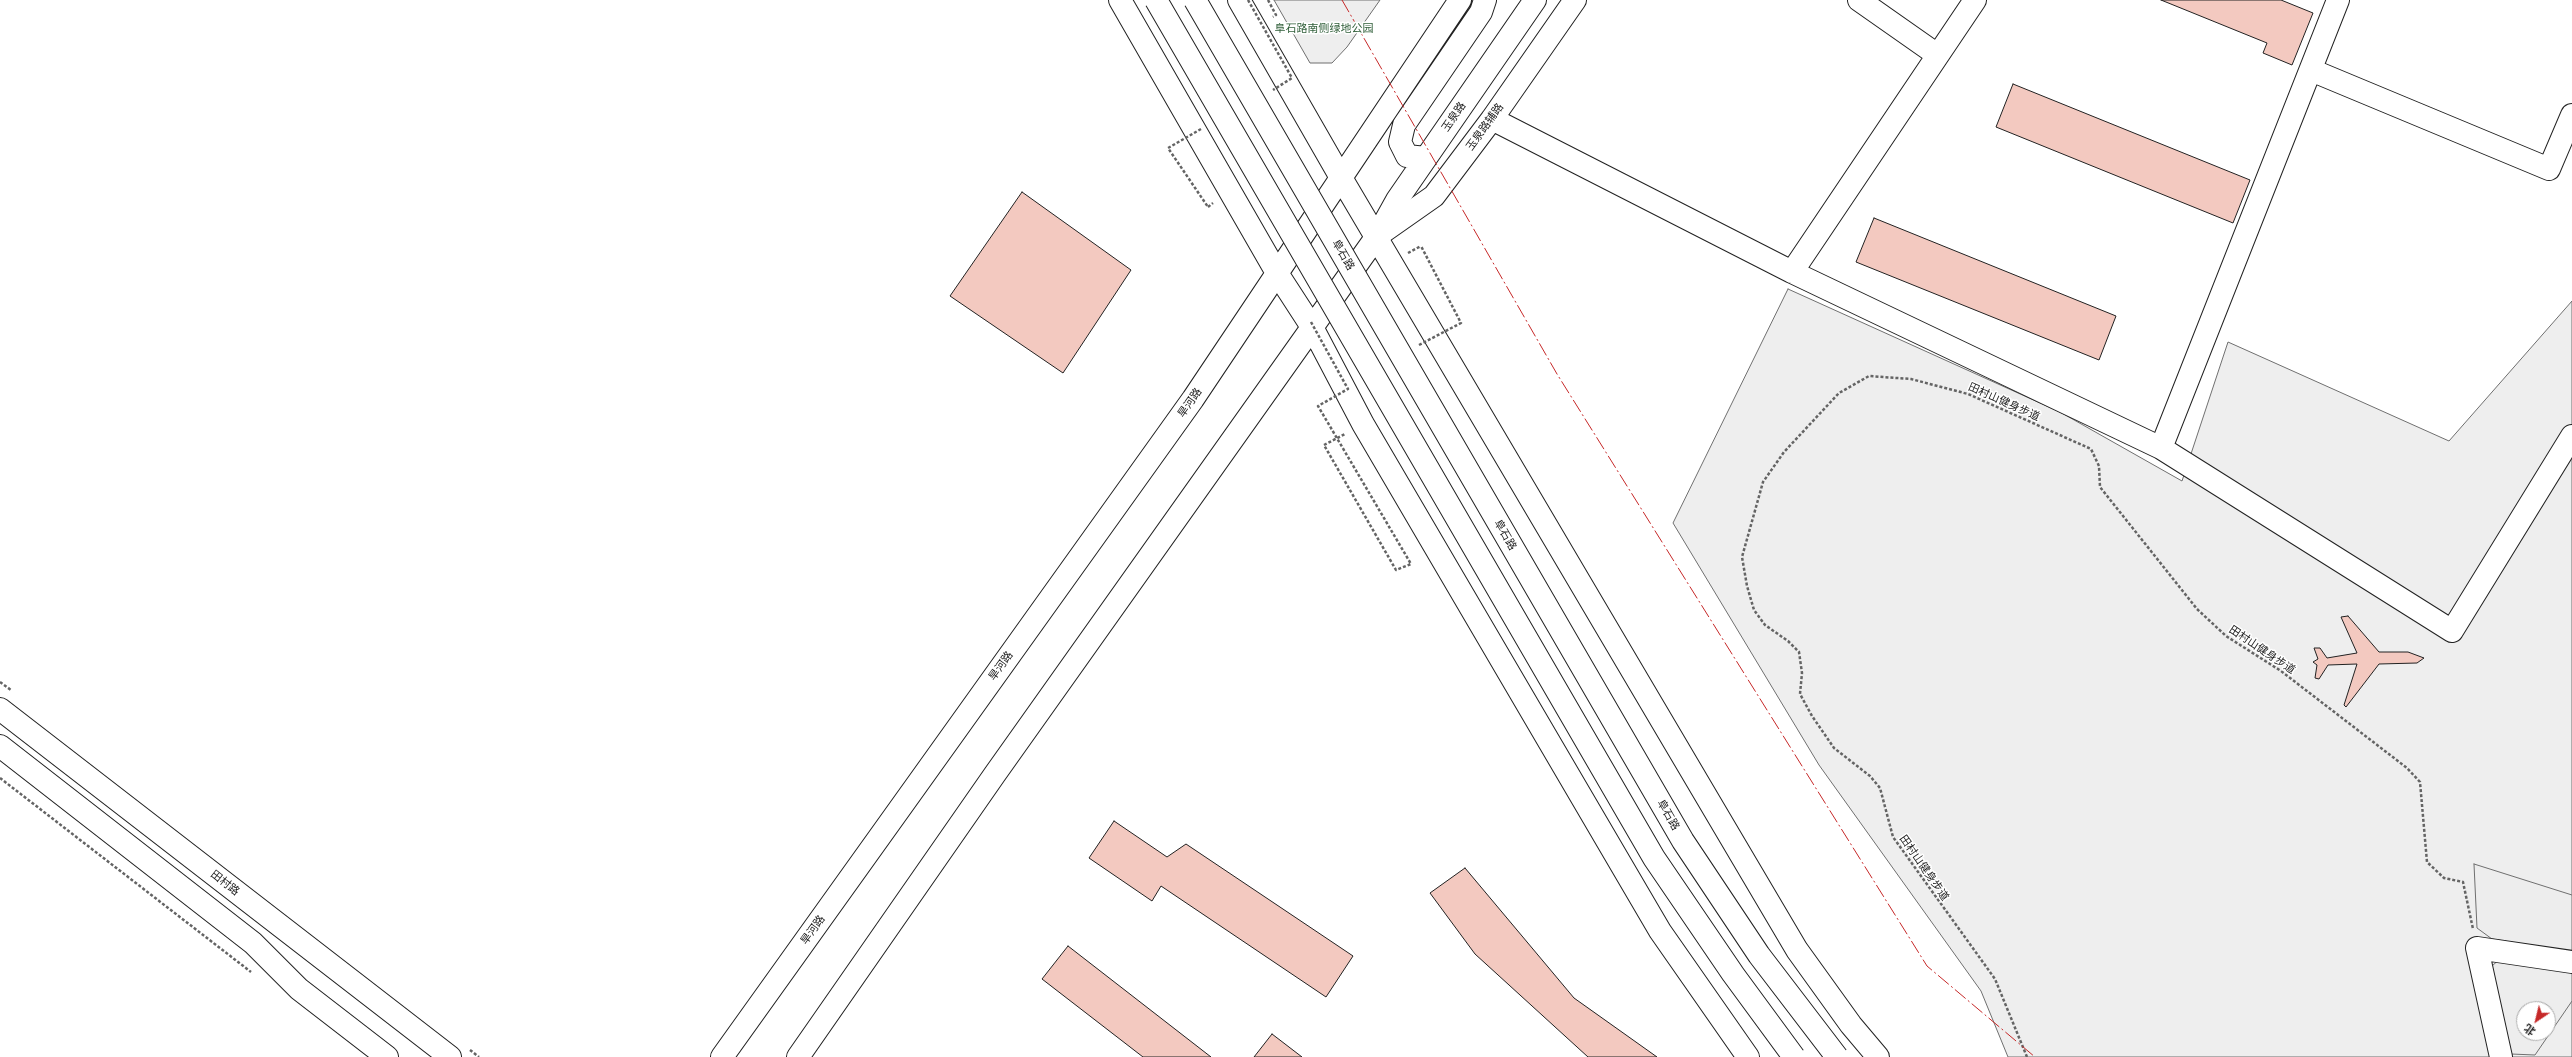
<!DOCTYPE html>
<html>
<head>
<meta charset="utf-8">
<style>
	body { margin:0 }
	#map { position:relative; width:2572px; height:1057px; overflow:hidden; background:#fff; font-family:Montserrat,"Noto Sans SC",sans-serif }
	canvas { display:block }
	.north { position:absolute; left:2516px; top:1001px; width:40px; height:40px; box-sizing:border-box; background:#fff; border:1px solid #a7a7a7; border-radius:50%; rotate:215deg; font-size:11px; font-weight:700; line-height:16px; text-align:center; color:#222 }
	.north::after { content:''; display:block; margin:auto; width:14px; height:18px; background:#c62828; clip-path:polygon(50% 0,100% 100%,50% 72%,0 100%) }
</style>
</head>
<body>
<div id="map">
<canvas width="2572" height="1057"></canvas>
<div class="north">北</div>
</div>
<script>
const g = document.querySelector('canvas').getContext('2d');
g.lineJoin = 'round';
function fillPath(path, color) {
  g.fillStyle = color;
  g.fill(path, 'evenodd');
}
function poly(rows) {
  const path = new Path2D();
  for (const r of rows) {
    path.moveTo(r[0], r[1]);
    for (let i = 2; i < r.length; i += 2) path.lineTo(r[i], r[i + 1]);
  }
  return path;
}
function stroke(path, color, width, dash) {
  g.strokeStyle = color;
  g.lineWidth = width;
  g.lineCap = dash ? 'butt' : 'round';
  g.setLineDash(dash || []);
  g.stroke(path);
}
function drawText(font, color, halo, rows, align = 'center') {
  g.font = font + ' Montserrat,"Noto Sans SC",sans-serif';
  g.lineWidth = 3;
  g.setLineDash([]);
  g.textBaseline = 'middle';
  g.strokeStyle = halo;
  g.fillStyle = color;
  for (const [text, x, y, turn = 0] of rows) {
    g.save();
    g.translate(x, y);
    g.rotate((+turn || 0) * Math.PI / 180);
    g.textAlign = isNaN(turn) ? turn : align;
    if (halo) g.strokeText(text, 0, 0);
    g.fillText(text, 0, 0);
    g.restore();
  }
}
const green = poly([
	[1274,0,1380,0,1347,47,1332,63,1310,63,1274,0],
	[1788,289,2060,412,2182,481,2228,342,2449,441,2572,301,2572,1057,2008,1057,1981,991,1819,765,1673,523,1788,289],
	[2524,1009,2548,1009,2548,1033,2524,1033,2524,1009]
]);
fillPath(green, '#eee');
stroke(green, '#6f6f6f', 1);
const parking = poly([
	[2474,864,2572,895,2572,952,2492,939,2477,928,2474,864],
	[2502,957,2572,971,2572,1001,2535,1055,2511,1054,2492,966,2502,957],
	[2524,1009,2548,1009,2548,1033,2524,1033,2524,1009]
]);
fillPath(parking, '#ededed');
stroke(parking, '#6f6f6f', 1);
const building = poly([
	[2161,0,2281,0,2313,13,2292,65,2263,53,2267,43,2161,0],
	[2013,84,2250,180,2233,223,1996,127,2013,84],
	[1022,192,1131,270,1063,373,950,296,1022,192],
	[1874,218,2116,316,2099,360,1856,262,1874,218],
	[2348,616,2379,652,2408,652,2424,658,2417,663,2379,664,2346,707,2344,705,2357,664,2328,665,2319,679,2315,678,2317,665,2313,662,2318,659,2314,648,2320,648,2327,658,2357,653,2341,617,2348,616],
	[1114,821,1167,857,1186,844,1353,956,1326,997,1161,886,1152,901,1089,858,1114,821],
	[1465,868,1574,998,1657,1057,1588,1057,1475,954,1430,893,1465,868],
	[1068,946,1211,1057,1143,1057,1042,979,1068,946],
	[1272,1034,1302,1057,1254,1057,1272,1034]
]);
fillPath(building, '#f3c9c0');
stroke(building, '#222', 1);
const minor = poly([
	[1859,0,1936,54],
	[2311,70,2549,169,2572,115],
	[1492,119,1792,272,2161,448,2452,631,2572,436],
	[1377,236,1434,196,1492,119,1575,0],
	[1792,272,1975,0],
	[2161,448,2338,0],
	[2501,1057,2477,948,2572,962]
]);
const major = poly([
	[1120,0,1277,273,1312,327,1363,424,1660,931,1748,1057],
	[1239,0,1340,176,1797,950,1851,1025,1878,1057],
	[1426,158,1407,156,1400,142,1404,125,1481,12,1485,0],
	[0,709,450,1057],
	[0,746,253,943,299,989,387,1057],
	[722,1057,1193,399,1460,0],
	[798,1057,995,774,1377,236,1397,200,1535,0]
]);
stroke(minor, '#222', 24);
stroke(major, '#222', 24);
stroke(poly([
	[1268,0,1276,15,1273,17],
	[1208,207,1213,203],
	[1408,253,1421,246],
	[1324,445,1345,434],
	[0,682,11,690],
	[0,778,251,972],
	[470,1050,479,1057],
	[2027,1057,1995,979,1893,837,1880,788,1870,776,1834,748,1812,716,1800,694,1802,673,1799,652,1788,641,1765,625,1754,610,1747,586,1742,557,1763,482,1784,452,1839,393,1869,376,1911,379,1968,394,2091,449,2099,466,2100,487,2197,609,2226,636,2281,671,2407,768,2420,782,2427,862,2444,878,2463,882,2473,929]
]), '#646464', 2.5, [3, 2]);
stroke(minor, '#fff', 22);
stroke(major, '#fff', 22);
const highwayBridge = poly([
	[1156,0,1654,858,1733,974,1794,1057],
	[1195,0,1683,841,1759,955,1837,1057]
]);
stroke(highwayBridge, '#222', 24, []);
stroke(poly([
	[1248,0,1292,78,1273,90],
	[1201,129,1168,148,1208,207],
	[1311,322,1348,389,1318,406,1411,564,1396,570,1324,445],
	[1419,345,1461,323,1421,246]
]), '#646464', 2.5, [3, 2]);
stroke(highwayBridge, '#fff', 22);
stroke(poly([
	[1342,0,1557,374,1927,966,2035,1057]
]), '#c62828', 1, [14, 3, 2, 3]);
drawText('11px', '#2f5e38', '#fff', [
	["阜石路南侧绿地公园",1324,29]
]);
drawText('11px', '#222', '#fff', [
	["玉泉路",1454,117,-55],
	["玉泉路辅路",1485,127,-54],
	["阜石路",1343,255,60],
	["田村山健身步道",2004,402,24],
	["旱河路",1190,403,-55],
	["阜石路",1505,535,60],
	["田村山健身步道",2262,650,34],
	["旱河路",1001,666,-54],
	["阜石路",1668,815,60],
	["田村山健身步道",1924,868,55],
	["田村路",225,883,38],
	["旱河路",813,930,-54]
]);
</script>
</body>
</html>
